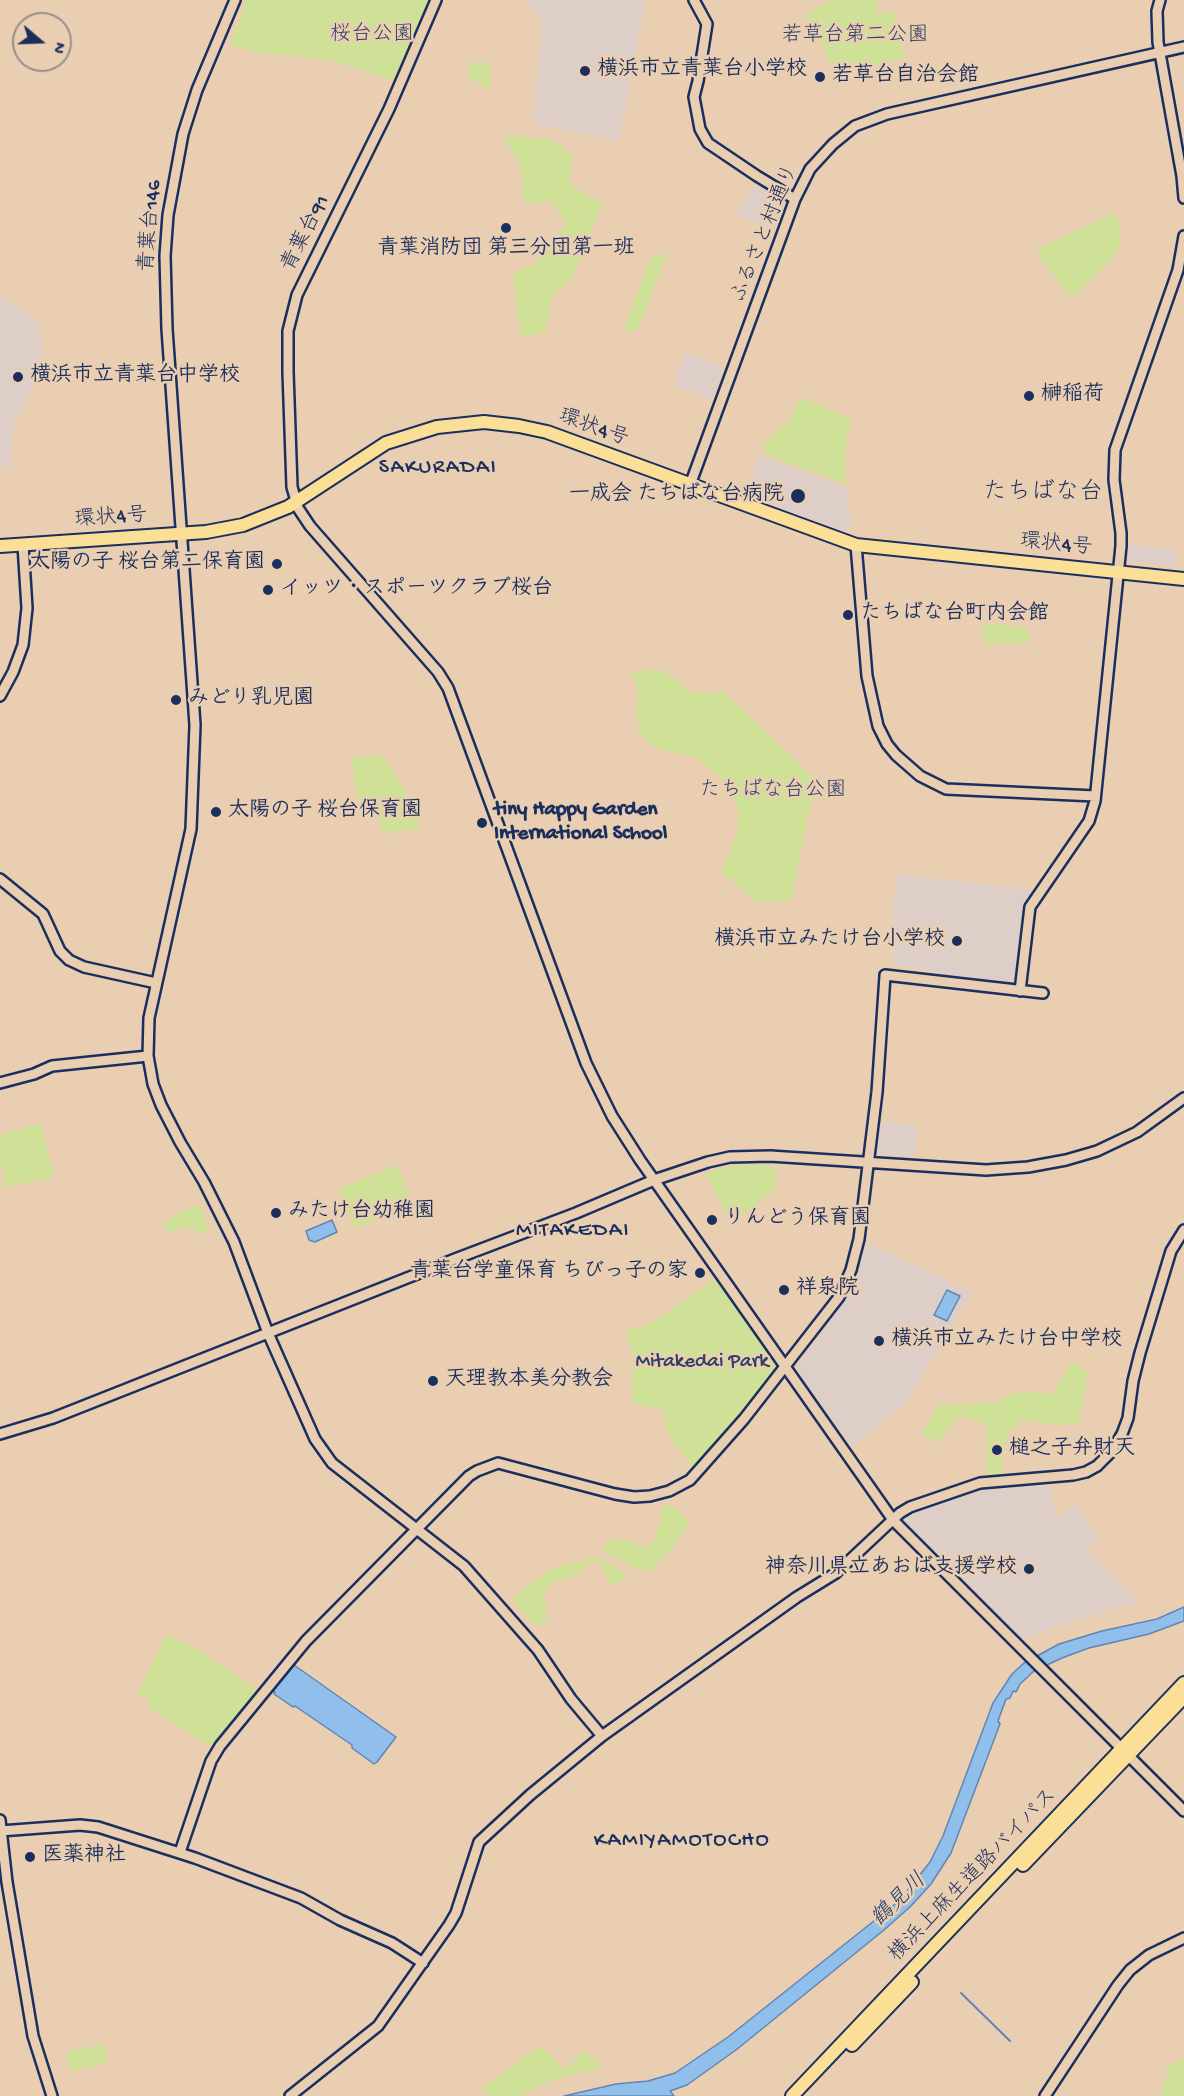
<!DOCTYPE html>
<html>
<head>
<meta charset="utf-8">
<style>
	body { margin:0 }
	#map { position:relative; width:1184px; height:2096px; overflow:hidden; background:#eaceb1; font-family:"Gochi Hand",sans-serif }
	canvas { display:block }
	.north { position:absolute; left:12px; top:12px; width:60px; height:60px; box-sizing:border-box; background:#eaceb1; border:2px solid #978e90; border-radius:50%; rotate:109deg; font-size:16px; font-weight:700; line-height:24px; text-align:center; color:#1b2f5e }
	.north::after { content:''; display:block; margin:auto; width:21px; height:27px; background:#1b2f5e; clip-path:polygon(50% 0,100% 100%,50% 72%,0 100%) }
</style>
</head>
<body>
<div id="map">
<canvas width="1184" height="2096"></canvas>
<div class="north">N</div>
</div>
<script>
const g = document.querySelector('canvas').getContext('2d');
g.lineJoin = 'round';
function fillPath(path, color) {
  g.fillStyle = color;
  g.fill(path, 'evenodd');
}
function poly(rows) {
  const path = new Path2D();
  for (const r of rows) {
    path.moveTo(r[0], r[1]);
    for (let i = 2; i < r.length; i += 2) path.lineTo(r[i], r[i + 1]);
  }
  return path;
}
function stroke(path, color, width, dash) {
  g.strokeStyle = color;
  g.lineWidth = width;
  g.lineCap = dash ? 'butt' : 'round';
  g.setLineDash(dash || []);
  g.stroke(path);
}
function drawText(font, color, halo, rows, align = 'center') {
  g.font = font + ' "Gochi Hand","Klee One",sans-serif';
  g.lineWidth = 5;
  g.setLineDash([]);
  g.textBaseline = 'middle';
  g.strokeStyle = halo;
  g.fillStyle = color;
  for (const [text, x, y, turn = 0] of rows) {
    g.save();
    g.translate(x, y);
    g.rotate((+turn || 0) * Math.PI / 180);
    g.textAlign = isNaN(turn) ? turn : align;
    if (halo) g.strokeText(text, 0, 0);
    g.fillText(text, 0, 0);
    g.restore();
  }
}
fillPath(poly([
	[526,0,646,0,619,139,616,141,536,124,534,119,542,24,539,15,527,4],
	[758,184,785,201,786,203,776,229,737,215,753,187],
	[0,297,27,311,35,319,39,325,43,347,39,368,33,385,13,429,9,469,0,466],
	[685,353,724,367,712,400,674,386],
	[759,455,847,488,851,530,845,532,749,498,747,493],
	[1127,545,1176,550,1174,566,1128,561],
	[898,874,1033,890,1025,904,1017,981,1013,984,952,976,894,964,893,907],
	[879,1121,917,1125,915,1157,880,1155,874,1151],
	[866,1243,972,1292,905,1404,854,1445,850,1444,798,1374,798,1365,847,1294],
	[1047,1483,1055,1511,1059,1518,1075,1505,1089,1523,1098,1539,1087,1550,1140,1602,1103,1611,1103,1613,1059,1625,1023,1639,1008,1628,981,1601,983,1598,903,1522,903,1519,915,1511,936,1502,988,1487]
]), '#decec8');
fillPath(poly([
	[247,0,429,0,393,80,390,80,331,60,257,52,232,46,231,42],
	[831,0,876,0,878,15,895,11,905,58,867,67,836,79,822,44,805,20,807,14],
	[479,60,490,65,491,89,466,77,472,62,477,64],
	[516,135,552,140,572,154,569,184,603,204,570,281,552,295,545,332,530,336,520,335,513,273,536,263,566,224,551,200,528,204,524,203,521,166,503,136],
	[1110,215,1115,215,1120,225,1120,244,1116,255,1074,296,1069,296,1037,253,1040,248],
	[661,253,665,258,639,328,628,332,625,327,650,258],
	[800,397,852,419,847,437,845,463,846,484,764,454,766,441,790,421],
	[996,624,1029,629,1028,643,987,644,980,626],
	[651,669,664,671,693,693,710,694,722,690,817,781,819,784,810,807,791,899,758,903,721,872,729,856,736,835,739,814,736,804,725,782,698,758,658,749,645,741,639,729,636,711,638,697,637,686,630,673],
	[372,755,383,757,406,791,420,828,384,834,377,815,362,819,351,763,352,758],
	[37,1124,41,1125,54,1177,6,1187,0,1157,0,1135],
	[756,1164,777,1167,775,1190,732,1221,723,1208,705,1173,730,1166],
	[398,1165,410,1200,408,1206,355,1228,339,1188],
	[199,1205,210,1232,202,1234,191,1228,182,1227,170,1234,165,1228,166,1221,182,1211],
	[717,1278,781,1367,741,1417,694,1470,667,1433,664,1410,632,1403,634,1356,625,1331,650,1324],
	[1072,1361,1088,1372,1078,1424,1059,1425,1021,1420,1006,1437,1001,1476,986,1477,987,1424,960,1416,936,1443,922,1434,939,1405,992,1403,1015,1393,1037,1391,1051,1395],
	[671,1505,686,1519,689,1525,668,1552,649,1571,637,1569,603,1551,606,1543,612,1539,629,1541,643,1547,651,1545,662,1518,661,1507],
	[592,1558,597,1558,611,1564,627,1576,625,1579,611,1586,609,1584,603,1565,595,1561,588,1564,579,1574,551,1583,544,1593,547,1623,534,1625,513,1601,515,1595,553,1568],
	[166,1635,197,1649,259,1692,215,1743,209,1745,148,1707,149,1698,137,1695],
	[104,2044,108,2063,70,2071,66,2052],
	[539,2046,565,2069,585,2050,602,2068,569,2075,543,2084,520,2096,489,2096,482,2088],
	[1184,2058,1184,2096,1161,2096,1169,2066]
]), '#cee196');
const water = poly([
	[332,1220,337,1232,315,1242,309,1240,306,1231,332,1220],
	[947,1290,960,1296,947,1321,934,1315,947,1290],
	[1184,1607,1184,1621,1149,1634,1089,1648,1062,1658,1034,1671,1020,1684,1016,1692,1013,1691,1010,1698,1006,1699,998,1721,1000,1724,951,1853,931,1884,910,1907,884,1930,736,2050,687,2085,670,2091,674,2096,564,2096,616,2084,648,2081,675,2073,728,2037,899,1901,930,1862,943,1836,993,1703,1012,1674,1024,1663,1059,1644,1102,1631,1157,1619,1184,1607],
	[294,1665,396,1737,377,1762,374,1764,352,1748,352,1745,295,1706,293,1707,274,1694,275,1692,272,1691,294,1665]
]);
fillPath(water, '#90bfeb');
stroke(water, '#6185b3', 1.5);
stroke(poly([
	[961,1993,1010,2041]
]), '#6185b3', 2);
const tertiary = poly([
	[235,0,197,90,183,134,168,215,165,256,167,329,195,725,191,829,149,1018,148,1056,153,1084,161,1105,180,1142,204,1182,234,1242,268,1333,315,1439,332,1463,464,1566,538,1650,571,1699,602,1736],
	[436,0,389,109,297,295,288,331,288,372,292,487,298,508,310,526,438,672,448,688,586,1063,612,1116,640,1160,893,1520,1184,1811],
	[694,0,707,24,698,81,694,97,700,129,708,143,757,176,795,199],
	[1160,0,1157,11,1158,42,1182,176,1184,198],
	[690,485,795,199,810,169,833,144,855,126,887,114,1184,47],
	[856,545,867,676,878,726,887,744,896,755,920,776,946,789,1095,796],
	[0,696,13,672,23,645,27,608,23,545],
	[0,879,43,914,60,951,69,960,84,967,156,983],
	[885,975,1043,993],
	[1020,991,1030,907,1089,821,1095,801,1121,546,1121,533,1114,480,1115,450,1178,270,1184,236],
	[0,1083,34,1074,52,1066,148,1056],
	[0,1434,53,1418,455,1259,576,1213,654,1180,708,1162,730,1157,770,1156,986,1170,1028,1167,1066,1160,1097,1151,1137,1132,1184,1098],
	[0,1820,7,1882,33,2036,52,2096],
	[0,1831,80,1825,98,1827,195,1858,301,1898,340,1920,392,1943,423,1963],
	[180,1852,211,1761,220,1746,306,1641,469,1476,477,1471,498,1463,615,1494,634,1497,650,1496,669,1491,690,1480,744,1419,839,1297,851,1270,859,1239,877,1092,885,976],
	[290,2096,378,2026,449,1925,456,1913,479,1842,530,1795,602,1736,797,1597,836,1573,900,1513,910,1507,980,1483,1073,1475,1086,1472,1097,1466,1111,1452,1122,1434,1128,1418,1133,1381,1140,1353,1171,1251,1184,1230],
	[1045,2096,1118,1985,1130,1970,1149,1955,1184,1938]
]);
const primary = poly([
	[0,546,206,532,243,525,288,507,386,443,437,427,484,422,519,426,547,432,856,545,1184,579],
	[1023,1865,1184,1697],
	[852,2045,912,1982],
	[792,2096,1184,1683]
]);
stroke(tertiary, '#1b2f5e', 14);
stroke(primary, '#1b2f5e', 16);
stroke(tertiary, '#eaceb1', 9);
stroke(primary, '#fbdf96', 12);
for (const [x, y, r, color] of [
	[585,71,6,"#1b2f5e"],
	[820,77,6,"#1b2f5e"],
	[506,228,6,"#1b2f5e"],
	[18,377,6,"#1b2f5e"],
	[1029,396,6,"#1b2f5e"],
	[798,496,8,"#1b2f5e"],
	[277,564,6,"#1b2f5e"],
	[268,590,6,"#1b2f5e"],
	[848,615,6,"#1b2f5e"],
	[176,700,6,"#1b2f5e"],
	[216,812,6,"#1b2f5e"],
	[482,823,6,"#1b2f5e"],
	[957,941,6,"#1b2f5e"],
	[276,1213,6,"#1b2f5e"],
	[712,1220,6,"#1b2f5e"],
	[700,1273,6,"#1b2f5e"],
	[784,1290,6,"#1b2f5e"],
	[879,1341,6,"#1b2f5e"],
	[433,1381,6,"#1b2f5e"],
	[997,1450,6,"#1b2f5e"],
	[1029,1569,6,"#1b2f5e"],
	[30,1857,6,"#1b2f5e"]
]) {
  const dot = new Path2D();
  dot.arc(x, y, r, 0, 2 * Math.PI);
  g.fillStyle = color;
  g.fill(dot);
  stroke(dot, '#eaceb1', 2);
}
drawText('21px', '#2d4164', '#eaceb1', [
	["桜台公園",372,36],
	["若草台第二公園",855,37],
	["たちばな台公園",773,792],
	["Mitakedai Park",702,1363]
]);
drawText('bold 21px', '#1b2f5e', '#eaceb1', [
	["横浜市立青葉台小学校",597,71],
	["若草台自治会館",832,77],
	["青葉消防団 第三分団第一班",506,250,"center"],
	["横浜市立青葉台中学校",30,377],
	["榊稲荷",1041,396],
	["一成会 たちばな台病院",784,496,"right"],
	["太陽の子 桜台第二保育園",265,564,"right"],
	["イッツ・スポーツクラブ桜台",280,590],
	["たちばな台町内会館",860,615],
	["みどり乳児園",188,700],
	["tiny Happy Garden",494,811],
	["International School",494,835],
	["太陽の子 桜台保育園",228,812],
	["横浜市立みたけ台小学校",945,941,"right"],
	["みたけ台幼稚園",288,1213],
	["りんどう保育園",724,1220],
	["青葉台学童保育 ちびっ子の家",688,1273,"right"],
	["祥泉院",796,1290],
	["横浜市立みたけ台中学校",891,1341],
	["天理教本美分教会",445,1381],
	["槌之子弁財天",1009,1450],
	["神奈川県立あおば支援学校",1017,1569,"right"],
	["医薬神社",42,1857]
], 'left');
drawText('21px', '#1b2f5e', '#eaceb1', [
	["青葉台146",152,226,-85],
	["青葉台91",307,234,-63],
	["ふるさと村通り",766,234,-68],
	["環状4号",593,429,20],
	["環状4号",111,519,-4],
	["環状4号",1056,546,6],
	["横浜上麻生道路バイパス",974,1876,-46]
]);
g.letterSpacing = '1.5px';
drawText('22px', '#1b2f5e', '#eaceb1', [
	["SAKURADAI",438,469],
	["MITAKEDAI",573,1232],
	["KAMIYAMOTOCHO",682,1842]
]);
g.letterSpacing = '0px';
drawText('italic 22px', '#273d6c', '#eaceb1', [
	["鶴見川",900,1901,-44]
]);
drawText('24px', '#1b2f5e', '#eaceb1', [
	["たちばな台",1043,494]
]);
</script>
</body>
</html>
